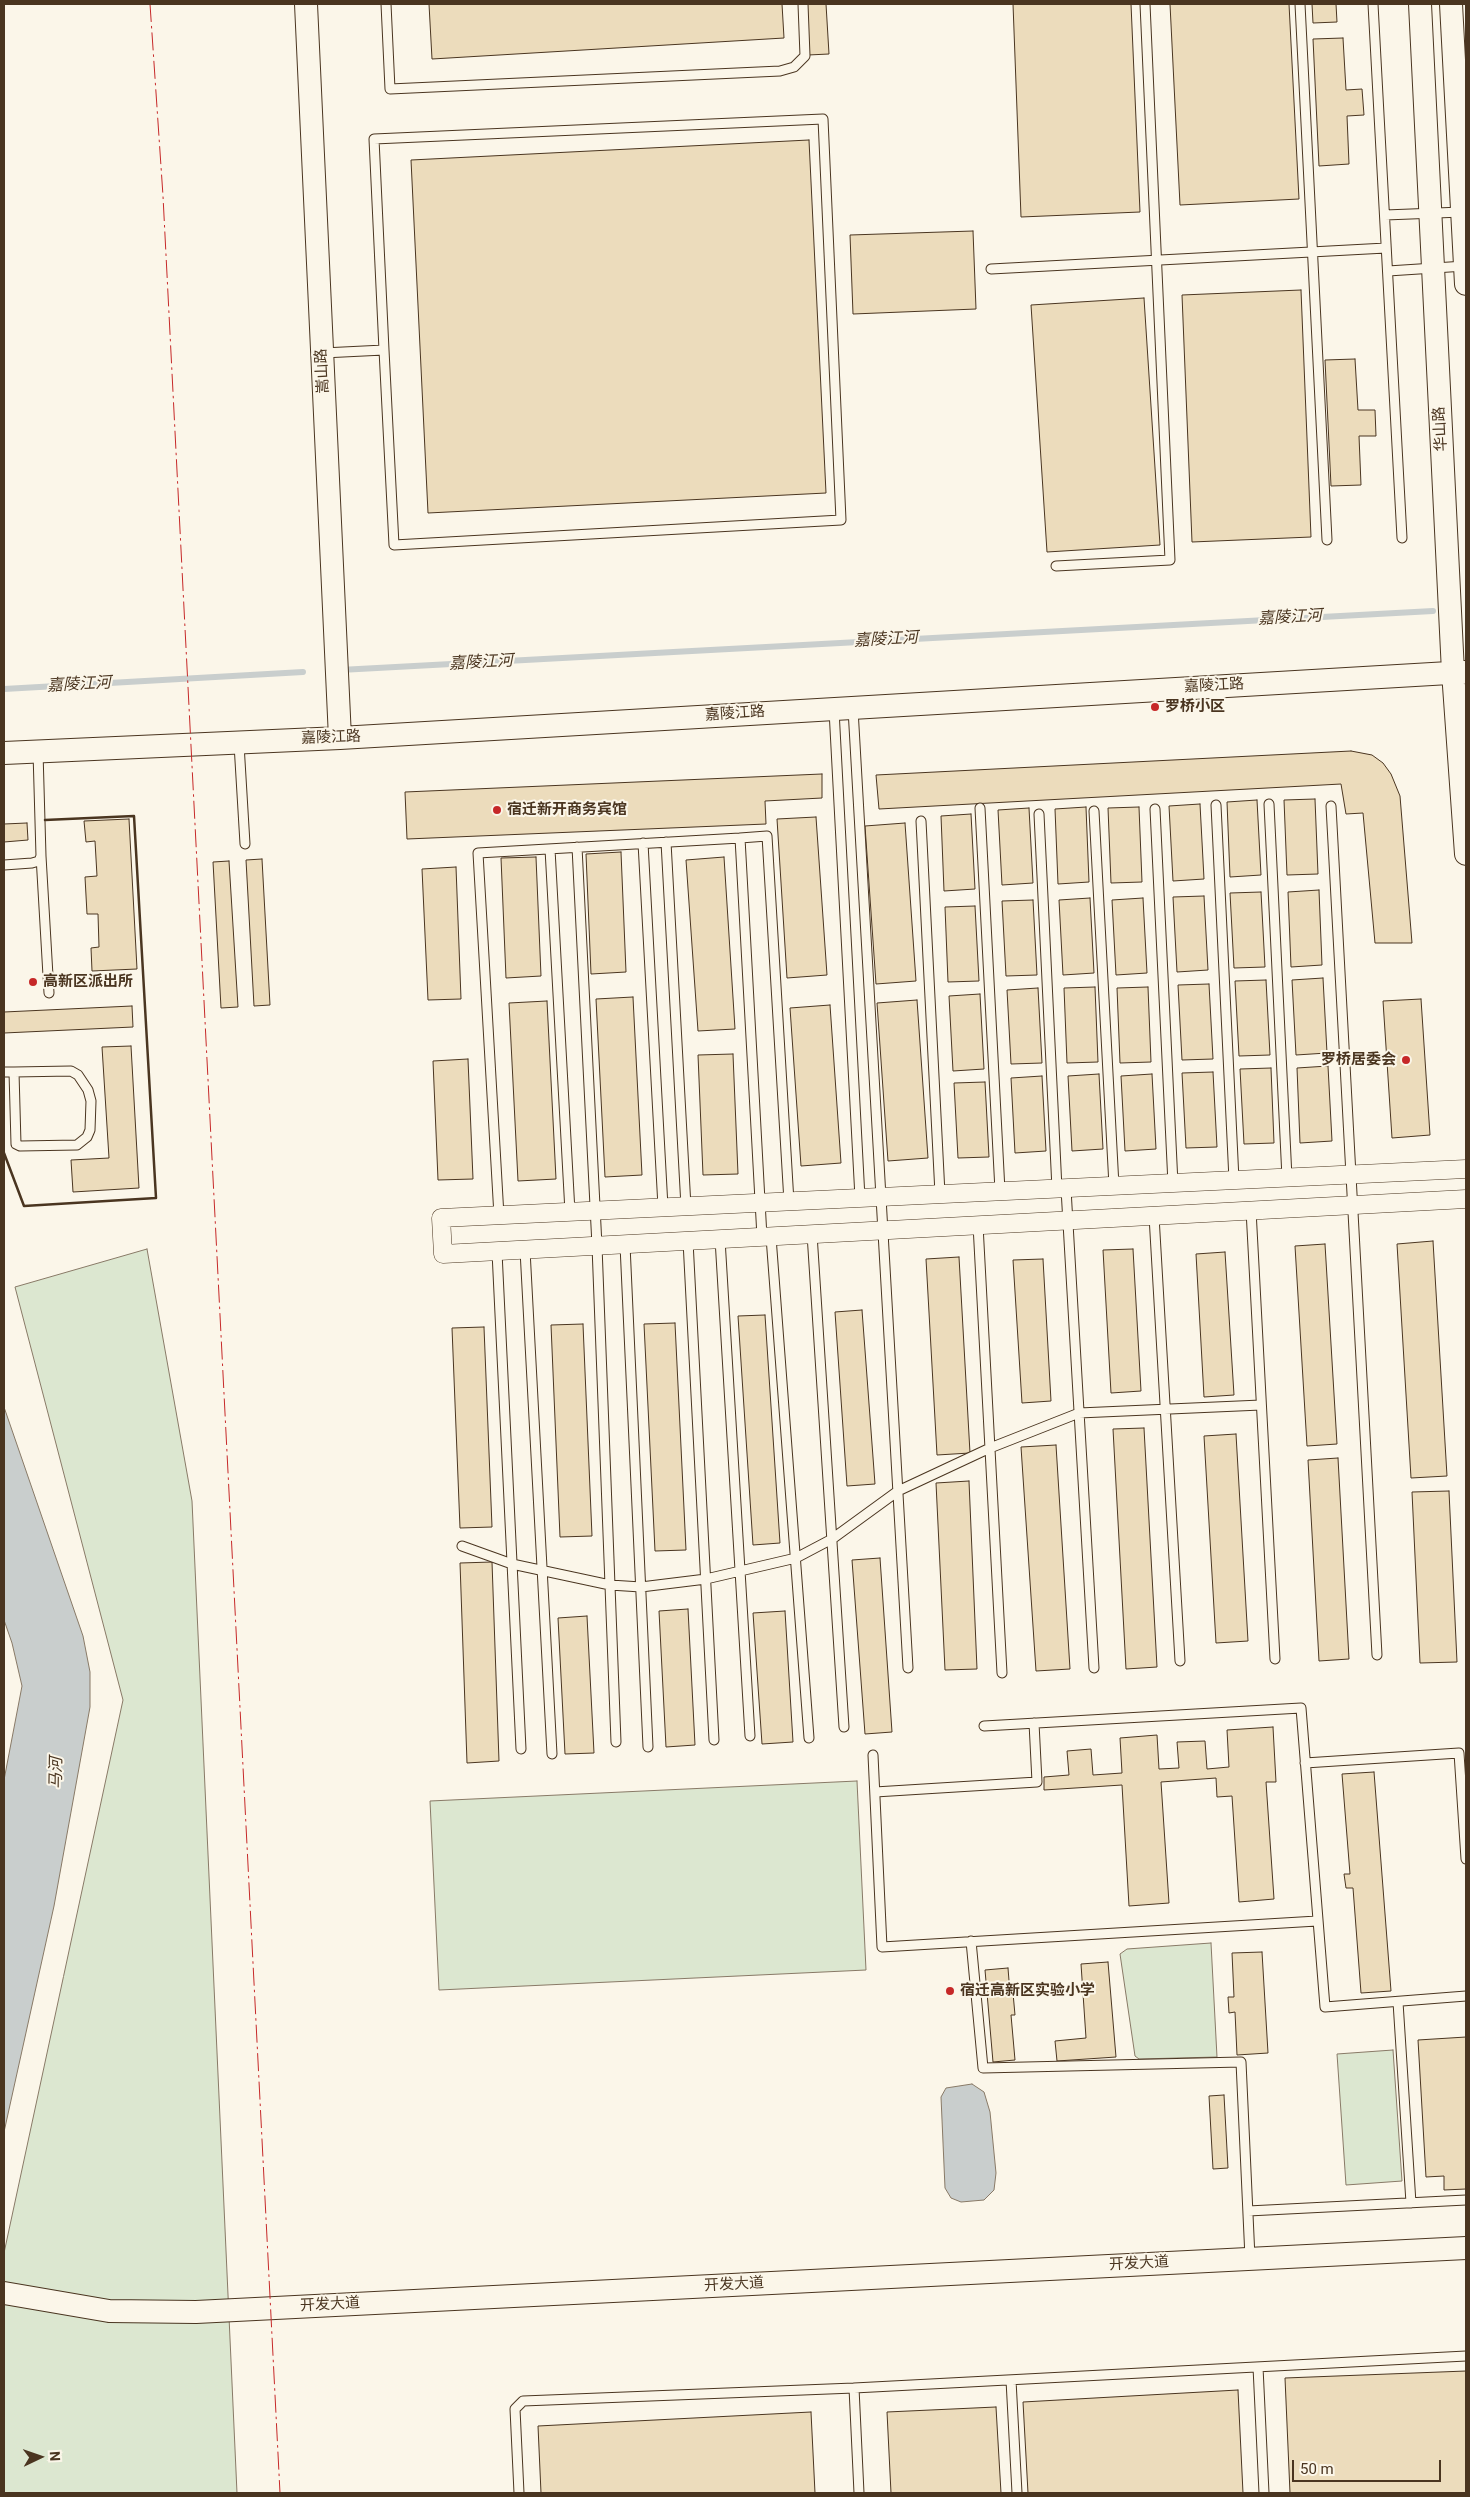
<!DOCTYPE html>
<html>
<head>
<meta charset="utf-8">
<style>
	body { margin:0 }
	#map { position:relative; width:1470px; height:2497px; overflow:hidden; background:#fbf6e9; font-family:Roboto,sans-serif }
	canvas { display:block }
	.frame { position:absolute; inset:0; border:5px solid #4a3520; pointer-events:none }
	.north { position:absolute; left:15px; top:2432px; width:50px; height:50px; -webkit-text-stroke:4px #fbf6e9; paint-order:stroke; rotate:87deg; font-size:14px; font-weight:700; line-height:20px; text-align:center; color:#4a3520 }
	.north::after { content:''; display:block; margin:auto; width:18px; height:22px; background:#4a3520; clip-path:polygon(50% 0,100% 100%,50% 72%,0 100%) }
	.scale { position:absolute; left:1292px; top:2460px; width:149px; height:22px; box-sizing:border-box; border:2px solid #4a3520; border-top:0; padding-left:6px; font-size:15px; line-height:18px; white-space:nowrap; color:#4a3520; -webkit-text-stroke:4px #fbf6e9; paint-order:stroke }
</style>
</head>
<body>
<div id="map">
<canvas width="1470" height="2497"></canvas>
<div class="frame"></div>
<div class="north">N</div>
<div class="scale">50 m</div>
</div>
<script>
const g = document.querySelector('canvas').getContext('2d');
g.lineJoin = 'round';
function fillPath(path, color) {
  g.fillStyle = color;
  g.fill(path, 'evenodd');
}
function poly(rows) {
  const path = new Path2D();
  for (const r of rows) {
    path.moveTo(r[0], r[1]);
    for (let i = 2; i < r.length; i += 2) path.lineTo(r[i], r[i + 1]);
  }
  return path;
}
function stroke(path, color, width, dash) {
  g.strokeStyle = color;
  g.lineWidth = width;
  g.lineCap = dash ? 'butt' : 'round';
  g.setLineDash(dash || []);
  g.stroke(path);
}
function drawText(font, color, halo, rows, align = 'center') {
  g.font = font + ' Roboto,"Noto Sans SC",sans-serif';
  g.lineWidth = 4;
  g.setLineDash([]);
  g.textBaseline = 'middle';
  g.strokeStyle = halo;
  g.fillStyle = color;
  for (const [text, x, y, turn = 0] of rows) {
    g.save();
    g.translate(x, y);
    g.rotate((+turn || 0) * Math.PI / 180);
    g.textAlign = isNaN(turn) ? turn : align;
    if (halo) g.strokeText(text, 0, 0);
    g.fillText(text, 0, 0);
    g.restore();
  }
}
const green = poly([
	[147,1249,192,1501,237,2493,4,2493,4,2253,123,1700,15,1287,147,1249],
	[857,1781,866,1970,439,1990,430,1801,857,1781],
	[1211,1943,1217,2057,1139,2059,1135,2056,1120,1954,1127,1949,1211,1943],
	[1393,2050,1402,2181,1346,2185,1337,2054,1393,2050]
]);
fillPath(green, '#dce7d0');
stroke(green, '#887966', 1);
const water = poly([
	[4,1407,83,1636,90,1672,90,1707,54,1906,4,2132,4,1780,22,1686,12,1643,4,1620,4,1407],
	[972,2084,984,2092,990,2112,996,2173,994,2190,984,2200,961,2202,951,2198,945,2188,941,2097,946,2088,972,2084]
]);
fillPath(water, '#c9cecd');
stroke(water, '#887966', 1);
stroke(poly([
	[340,670,1433,611],
	[4,689,303,672]
]), '#c9cecd', 6);
const building = poly([
	[429,4,782,4,784,38,432,59,429,4],
	[806,4,826,4,829,54,808,55,806,4],
	[1013,4,1131,4,1140,212,1021,217,1013,4],
	[1170,4,1289,4,1299,199,1180,205,1170,4],
	[1312,4,1336,4,1337,22,1313,23,1312,4],
	[1343,38,1346,90,1362,89,1364,115,1347,116,1349,164,1319,166,1313,39,1343,38],
	[809,140,826,493,428,513,411,160,809,140],
	[973,231,976,309,853,314,850,235,973,231],
	[1301,290,1311,537,1192,542,1182,295,1301,290],
	[1144,298,1160,545,1047,552,1031,305,1144,298],
	[1355,359,1358,410,1375,410,1376,436,1359,436,1361,485,1331,486,1325,360,1355,359],
	[1351,751,1372,755,1383,763,1391,774,1400,796,1412,943,1375,943,1363,813,1346,814,1341,784,879,809,876,775,1351,751],
	[822,774,822,798,765,801,766,824,407,839,405,792,822,774],
	[1315,799,1318,874,1287,875,1284,800,1315,799],
	[1257,800,1261,875,1230,877,1227,802,1257,800],
	[1200,804,1204,879,1173,881,1169,806,1200,804],
	[1086,807,1089,882,1058,884,1055,809,1086,807],
	[1139,807,1142,882,1111,883,1108,808,1139,807],
	[1029,808,1033,883,1002,885,998,810,1029,808],
	[971,814,975,889,944,891,941,816,971,814],
	[816,817,827,975,787,978,777,819,816,817],
	[129,819,137,969,92,971,91,948,99,947,98,914,87,914,85,877,97,876,95,841,86,842,84,821,129,819],
	[27,823,28,840,4,842,4,824,27,823],
	[905,823,916,981,876,984,865,826,905,823],
	[621,852,626,972,591,974,586,854,621,852],
	[536,857,541,976,506,978,501,858,536,857],
	[724,857,735,1029,698,1031,686,860,724,857],
	[262,859,270,1005,254,1006,246,860,262,859],
	[229,861,238,1007,221,1008,213,862,229,861],
	[456,867,461,999,428,1000,422,869,456,867],
	[1319,890,1322,965,1291,967,1288,892,1319,890],
	[1261,892,1265,967,1234,968,1230,893,1261,892],
	[1204,896,1208,970,1177,972,1173,897,1204,896],
	[1090,898,1094,973,1063,975,1059,900,1090,898],
	[1143,898,1147,973,1116,975,1112,900,1143,898],
	[1033,900,1037,975,1006,976,1002,901,1033,900],
	[975,906,979,981,948,982,945,907,975,906],
	[1323,978,1327,1053,1296,1055,1292,980,1323,978],
	[1266,980,1270,1055,1239,1056,1235,981,1266,980],
	[1209,984,1213,1059,1182,1060,1178,985,1209,984],
	[1095,987,1098,1062,1067,1063,1064,988,1095,987],
	[1148,987,1151,1062,1120,1063,1117,988,1148,987],
	[1038,988,1042,1063,1011,1064,1007,990,1038,988],
	[980,994,984,1069,953,1071,949,996,980,994],
	[633,997,642,1175,605,1177,596,999,633,997],
	[1421,999,1430,1135,1392,1138,1383,1001,1421,999],
	[917,1000,928,1158,888,1161,877,1003,917,1000],
	[547,1001,556,1179,518,1181,509,1003,547,1001],
	[830,1005,841,1163,801,1166,790,1008,830,1005],
	[132,1006,133,1027,4,1033,4,1012,132,1006],
	[131,1046,139,1188,73,1192,71,1160,109,1158,102,1047,131,1046],
	[733,1054,738,1174,703,1175,698,1055,733,1054],
	[468,1059,473,1179,438,1180,433,1061,468,1059],
	[1328,1066,1332,1141,1300,1143,1297,1068,1328,1066],
	[1271,1068,1274,1143,1244,1144,1240,1069,1271,1068],
	[1213,1072,1217,1147,1186,1148,1182,1073,1213,1072],
	[1099,1074,1103,1149,1072,1151,1068,1076,1099,1074],
	[1152,1074,1156,1149,1125,1151,1121,1076,1152,1074],
	[1042,1076,1046,1151,1015,1153,1011,1078,1042,1076],
	[985,1082,989,1157,958,1158,954,1083,985,1082],
	[1433,1241,1447,1476,1411,1478,1397,1244,1433,1241],
	[1325,1244,1337,1444,1307,1446,1295,1246,1325,1244],
	[1133,1249,1141,1391,1111,1393,1103,1250,1133,1249],
	[1225,1252,1234,1395,1204,1397,1196,1254,1225,1252],
	[959,1257,970,1453,937,1455,926,1259,959,1257],
	[1043,1259,1051,1401,1022,1403,1013,1260,1043,1259],
	[862,1310,875,1484,847,1486,835,1312,862,1310],
	[765,1315,780,1543,753,1545,738,1316,765,1315],
	[675,1323,686,1550,655,1551,644,1324,675,1323],
	[583,1324,592,1536,560,1537,551,1325,583,1324],
	[484,1327,492,1527,460,1528,452,1328,484,1327],
	[1144,1428,1157,1667,1126,1669,1113,1429,1144,1428],
	[1236,1434,1248,1641,1216,1643,1204,1436,1236,1434],
	[1056,1445,1070,1669,1036,1671,1021,1447,1056,1445],
	[1338,1458,1349,1659,1319,1661,1308,1460,1338,1458],
	[969,1481,977,1669,945,1670,936,1483,969,1481],
	[1449,1491,1457,1662,1420,1663,1412,1492,1449,1491],
	[880,1558,892,1732,865,1734,852,1560,880,1558],
	[492,1562,499,1761,467,1763,460,1563,492,1562],
	[688,1609,695,1745,666,1747,659,1611,688,1609],
	[785,1611,793,1742,762,1744,753,1613,785,1611],
	[587,1616,594,1753,565,1754,558,1618,587,1616],
	[1273,1727,1276,1782,1266,1782,1274,1899,1239,1902,1232,1796,1217,1797,1216,1778,1161,1782,1169,1903,1129,1906,1122,1785,1044,1790,1044,1777,1069,1775,1067,1751,1091,1749,1093,1775,1122,1773,1120,1738,1157,1735,1159,1769,1179,1768,1177,1742,1205,1741,1207,1769,1229,1767,1227,1730,1273,1727],
	[1374,1772,1391,1991,1361,1993,1353,1888,1346,1888,1344,1874,1350,1874,1342,1774,1374,1772],
	[1262,1952,1268,2053,1237,2055,1235,2012,1229,2013,1228,1997,1234,1997,1232,1953,1262,1952],
	[1108,1962,1116,2057,1057,2061,1055,2041,1086,2038,1081,1964,1108,1962],
	[1008,1968,1010,1993,1013,1993,1015,2015,1011,2015,1015,2060,993,2062,985,1970,1008,1968],
	[1466,2037,1466,2189,1444,2190,1444,2176,1426,2177,1418,2040,1466,2037],
	[1224,2095,1228,2168,1213,2169,1209,2096,1224,2095],
	[1466,2371,1466,2493,1290,2493,1285,2378,1466,2371],
	[1238,2390,1243,2493,1028,2493,1023,2402,1238,2390],
	[996,2407,1001,2493,891,2493,887,2412,996,2407],
	[811,2412,815,2493,541,2493,538,2426,811,2412]
]);
fillPath(building, '#ecdcbc');
stroke(building, '#4a3520', 1);
const service = poly([
	[386,4,390,89,780,71,794,67,805,56,803,4],
	[1300,4,1327,540],
	[1373,4,1402,538],
	[1385,215,1462,212],
	[991,269,1386,248],
	[1388,271,1465,266],
	[323,353,384,350,394,545,841,520,823,119,374,139,384,350],
	[1056,566,1170,560,1145,4],
	[853,709,908,1668],
	[834,710,860,1198],
	[239,744,245,844],
	[1269,804,1287,1178],
	[1216,805,1234,1180],
	[1331,806,1377,1655],
	[980,808,1000,1191],
	[1155,809,1173,1184],
	[1094,811,1114,1186],
	[1039,814,1057,1189],
	[921,821,940,1194],
	[740,838,767,836,789,1202],
	[666,842,686,1207],
	[643,843,663,1207],
	[577,847,597,1246,616,1742],
	[550,849,570,1212],
	[41,856,49,993],
	[4,865,32,863,39,861,41,856,38,752],
	[4,1072,14,1072,71,1071,78,1075,88,1090,91,1101,90,1130,87,1137,77,1145,20,1146,16,1144,14,1072],
	[1066,1189,1094,1668],
	[1251,1210,1275,1659],
	[499,1216,478,853,740,838,762,1237],
	[1154,1216,1180,1661],
	[978,1225,1002,1673],
	[812,1234,844,1727],
	[771,1237,809,1738],
	[720,1239,750,1736],
	[688,1241,714,1740],
	[625,1245,648,1747],
	[525,1250,552,1754],
	[497,1252,521,1749],
	[462,1546,512,1564,610,1585,641,1587,706,1579,796,1558,832,1539,898,1491,990,1448,1079,1413,1261,1405],
	[984,1726,1301,1708,1325,2007,1466,1996],
	[873,1755,882,1947,1317,1921],
	[1305,1763,1459,1753,1466,1859],
	[875,1792,1037,1782,1034,1723],
	[971,1941,983,2068,1241,2062,1250,2258],
	[1398,2002,1411,2203],
	[1248,2211,1466,2200],
	[1258,2367,1264,2493],
	[1011,2380,1017,2493],
	[854,2388,1466,2356],
	[519,2493,515,2409,523,2401,854,2388,859,2493]
]);
const minor = poly([
	[1466,1169,441,1218,443,1254,1466,1199]
]);
const tertiary = poly([
	[306,4,340,738],
	[1420,4,1453,672,1466,854],
	[1451,4,1466,284],
	[4,753,340,738,1466,672],
	[4,2293,109,2311,196,2312,1466,2248]
]);
stroke(service, '#4a3520', 11);
stroke(minor, '#4a3520', 19);
stroke(tertiary, '#4a3520', 24);
stroke(service, '#fbf6e9', 9);
stroke(minor, '#fbf6e9', 18);
stroke(tertiary, '#fbf6e9', 22);
stroke(poly([
	[4,1153,24,1206,156,1198,134,816,45,820]
]), '#4a3520', 2.5);
stroke(poly([
	[150,4,163,196,280,2493]
]), '#c62828', 1, [18, 4, 2.5, 4]);
for (const [x, y, r, color] of [
	[1155,707,5,"#c62828"],
	[497,810,5,"#c62828"],
	[33,982,5,"#c62828"],
	[1406,1060,5,"#c62828"],
	[950,1991,5,"#c62828"]
]) {
  const dot = new Path2D();
  dot.arc(x, y, r, 0, 2 * Math.PI);
  g.fillStyle = color;
  g.fill(dot);
  stroke(dot, '#fbf6e9', 2);
}
drawText('15px', '#4a3520', '#fbf6e9', [
	["嵩山路",323,371,-93],
	["华山路",1441,429,-93],
	["嘉陵江路",1214,686,-3],
	["嘉陵江路",735,714,-4],
	["嘉陵江路",331,738,-2],
	["开发大道",1139,2264,-3],
	["开发大道",734,2285,-3],
	["开发大道",330,2305,-3]
]);
drawText('bold 15px', '#4a3520', '#fbf6e9', [
	["罗桥小区",1165,707],
	["宿迁新开商务宾馆",507,810],
	["高新区派出所",43,982],
	["罗桥居委会",1396,1060,"right"],
	["宿迁高新区实验小学",960,1991]
], 'left');
drawText('italic 16px', '#4a3520', '#fbf6e9', [
	["嘉陵江河",1290,618,-3],
	["嘉陵江河",886,640,-3],
	["嘉陵江河",481,663,-3],
	["嘉陵江河",79,685,-3],
	["马河",57,1773,-89]
]);
</script>
</body>
</html>
